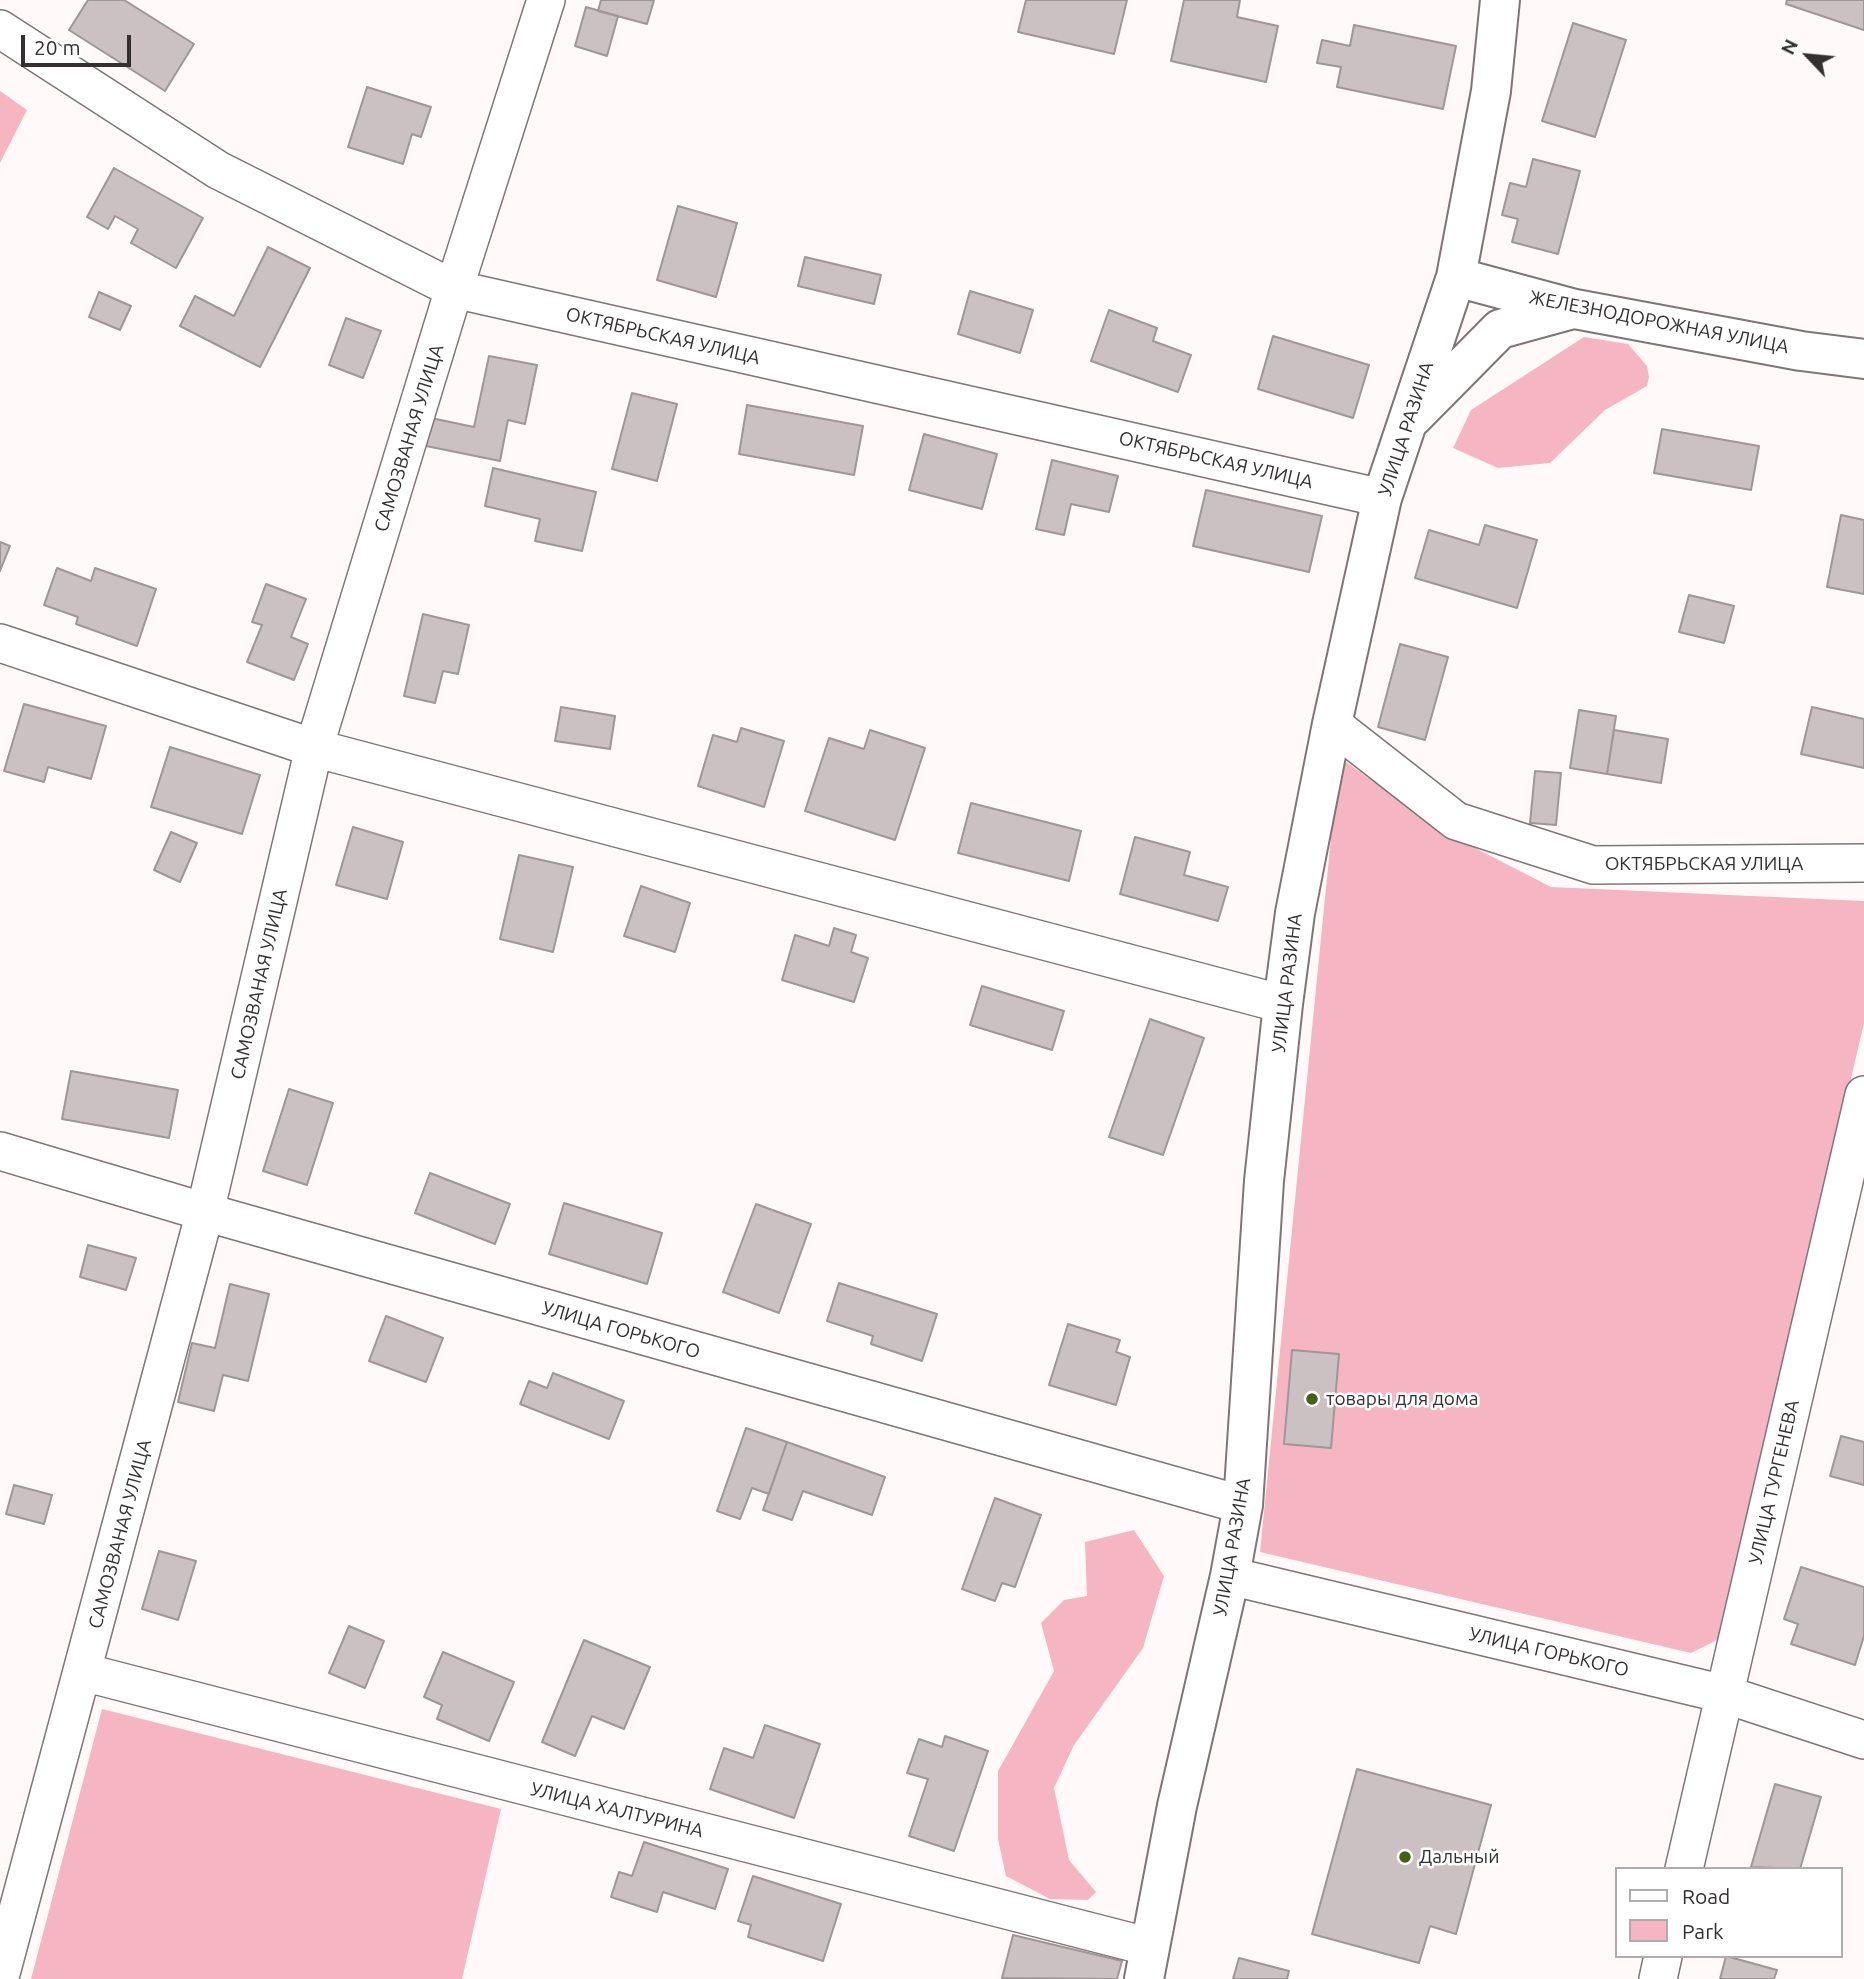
<!DOCTYPE html>
<html>
<head>
<meta charset="utf-8">
<style>
	body { margin:0 }
	#map { position:relative; width:1864px; height:1979px; overflow:hidden; background:#fff9fa; font-family:Ubuntu,sans-serif }
	canvas { display:block }
	.legend { position:absolute; left:1615px; top:1867px; width:228px; height:91px; box-sizing:border-box; background:#fff; border:2px solid #aeacad; margin:0; padding:9px 12px; list-style:none; font-size:21px; color:#343031 }
	.legend li { display:flex; align-items:center; gap:14px; height:35px }
	.legend b { width:35px; border:2px solid #aeacad }
	.north { position:absolute; left:1773px; top:21px; width:70px; height:70px; -webkit-text-stroke:5px #fff; paint-order:stroke; rotate:296deg; font-size:19px; font-weight:700; line-height:28px; text-align:center; color:#343031 }
	.north::after { content:''; display:block; margin:auto; width:24px; height:32px; background:#343031; clip-path:polygon(50% 0,100% 100%,50% 72%,0 100%) }
	.scale { position:absolute; left:21px; top:35px; width:110px; height:32px; box-sizing:border-box; border:4px solid #343031; border-top:0; padding-left:9px; font-size:21px; line-height:24px; white-space:nowrap; color:#343031; -webkit-text-stroke:5px #fff; paint-order:stroke }
</style>
</head>
<body>
<div id="map">
<canvas width="1864" height="1979"></canvas>
<ul class="legend">
<li><b style="height:9px;background:#fff"></b>Road</li>
<li><b style="height:19px;background:#f6b5c3"></b>Park</li>
</ul>
<div class="north">N</div>
<div class="scale">20 m</div>
</div>
<script>
const g = document.querySelector('canvas').getContext('2d');
g.lineJoin = 'round';
function fillPath(path, color) {
  g.fillStyle = color;
  g.fill(path, 'evenodd');
}
function poly(rows) {
  const path = new Path2D();
  for (const r of rows) {
    path.moveTo(r[0], r[1]);
    for (let i = 2; i < r.length; i += 2) path.lineTo(r[i], r[i + 1]);
  }
  return path;
}
function stroke(path, color, width, dash) {
  g.strokeStyle = color;
  g.lineWidth = width;
  g.lineCap = dash ? 'butt' : 'round';
  g.setLineDash(dash || []);
  g.stroke(path);
}
function drawText(font, color, halo, rows, align = 'center') {
  g.font = font + ' Ubuntu,sans-serif';
  g.lineWidth = 5;
  g.setLineDash([]);
  g.textBaseline = 'middle';
  g.strokeStyle = halo;
  g.fillStyle = color;
  for (const [text, x, y, turn = 0] of rows) {
    g.save();
    g.translate(x, y);
    g.rotate((+turn || 0) * Math.PI / 180);
    g.textAlign = isNaN(turn) ? turn : align;
    if (halo) g.strokeText(text, 0, 0);
    g.fillText(text, 0, 0);
    g.restore();
  }
}
fillPath(poly([
	[0,91,27,110,0,163],
	[1584,337,1628,344,1647,366,1649,377,1647,386,1605,410,1550,463,1498,468,1453,448,1471,410],
	[1339,757,1446,833,1551,887,1864,901,1864,1023,1719,1639,1691,1653,1260,1552],
	[1134,1530,1164,1576,1143,1648,1074,1745,1054,1788,1069,1860,1096,1892,1088,1900,1050,1899,1006,1876,998,1839,998,1771,1054,1671,1041,1623,1064,1600,1087,1596,1085,1542],
	[102,1709,501,1809,462,1979,31,1979]
]), '#f6b5c3');
const building = poly([
	[88,0,124,0,194,44,165,91,69,30,88,0],
	[601,0,654,0,647,24,598,11,601,0],
	[1026,0,1127,0,1114,54,1018,32,1026,0],
	[1184,0,1240,0,1237,17,1278,26,1266,82,1171,61,1184,0],
	[1787,0,1864,0,1864,30,1786,4,1787,0],
	[586,7,618,16,607,56,575,46,586,7],
	[1573,23,1626,40,1595,137,1542,121,1573,23],
	[1354,25,1456,46,1443,109,1337,87,1341,67,1317,63,1322,40,1350,46,1354,25],
	[367,87,431,107,421,137,412,134,403,164,348,147,367,87],
	[1533,159,1580,171,1558,254,1512,242,1518,219,1502,215,1510,183,1526,187,1533,159],
	[114,168,203,218,176,268,131,243,138,229,115,216,108,229,87,217,114,168],
	[678,206,737,223,716,297,657,280,678,206],
	[268,247,310,268,260,367,180,326,195,296,234,316,268,247],
	[805,257,881,275,874,304,798,286,805,257],
	[970,291,1033,310,1020,353,958,334,970,291],
	[99,292,131,306,120,330,89,317,99,292],
	[1109,310,1157,328,1153,341,1191,355,1178,392,1091,361,1109,310],
	[346,318,381,331,363,378,329,365,346,318],
	[1273,336,1369,365,1353,418,1258,389,1273,336],
	[489,356,537,365,525,424,508,420,500,461,426,446,431,418,474,427,489,356],
	[632,393,677,404,657,481,612,469,632,393],
	[747,405,863,426,854,475,739,454,747,405],
	[1662,429,1759,446,1751,490,1654,473,1662,429],
	[924,434,997,454,982,509,909,490,924,434],
	[1052,460,1118,476,1109,512,1071,504,1064,535,1036,529,1052,460],
	[493,468,596,492,582,551,535,541,540,519,485,506,493,468],
	[1206,490,1322,516,1309,572,1193,546,1206,490],
	[1841,515,1864,520,1864,594,1827,587,1841,515],
	[1485,525,1537,540,1517,608,1415,578,1429,530,1479,545,1485,525],
	[0,542,10,546,0,571,0,542],
	[57,568,91,581,95,568,156,589,137,646,76,624,78,617,44,605,57,568],
	[266,584,306,599,291,637,308,644,294,680,247,662,262,625,252,622,266,584],
	[1689,595,1734,606,1724,643,1679,632,1689,595],
	[423,614,469,625,458,674,443,671,435,703,404,696,423,614],
	[1400,644,1448,657,1425,740,1378,727,1400,644],
	[24,704,106,726,91,779,48,767,44,782,4,771,24,704],
	[561,707,615,716,610,749,555,741,561,707],
	[1812,707,1864,719,1864,768,1801,754,1812,707],
	[1579,710,1616,716,1607,774,1570,768,1579,710],
	[741,728,784,741,764,807,698,786,713,735,737,742,741,728],
	[870,730,925,748,895,840,805,811,829,738,864,749,870,730],
	[1614,730,1668,739,1661,783,1607,774,1614,730],
	[170,747,260,775,242,834,151,807,170,747],
	[1535,771,1561,773,1556,825,1530,823,1535,771],
	[971,803,1081,831,1069,881,958,853,971,803],
	[353,827,403,842,387,899,336,885,353,827],
	[171,832,197,843,180,882,154,870,171,832],
	[1135,837,1190,852,1184,875,1228,887,1218,921,1120,894,1135,837],
	[519,855,573,867,553,952,500,939,519,855],
	[641,886,690,903,675,952,624,936,641,886],
	[834,928,856,935,851,952,868,958,854,1002,782,980,795,935,829,946,834,928],
	[982,986,1064,1011,1052,1050,970,1025,982,986],
	[1150,1019,1204,1038,1163,1155,1109,1137,1150,1019],
	[71,1071,178,1090,169,1138,62,1119,71,1071],
	[289,1089,333,1103,307,1185,263,1171,289,1089],
	[430,1173,510,1204,495,1244,415,1213,430,1173],
	[564,1203,662,1233,647,1284,549,1254,564,1203],
	[756,1204,811,1224,779,1313,723,1292,756,1204],
	[88,1245,136,1258,126,1290,80,1277,88,1245],
	[839,1283,937,1314,922,1361,871,1344,873,1336,827,1321,839,1283],
	[230,1284,269,1294,248,1381,223,1375,214,1411,178,1402,192,1343,215,1348,230,1284],
	[386,1316,443,1338,426,1382,369,1361,386,1316],
	[1068,1324,1120,1340,1116,1352,1130,1357,1116,1405,1049,1385,1068,1324],
	[1292,1350,1339,1354,1331,1448,1284,1444,1292,1350],
	[553,1373,624,1401,609,1439,520,1404,529,1381,547,1388,553,1373],
	[746,1428,787,1442,769,1494,752,1488,740,1519,717,1511,746,1428],
	[1841,1436,1864,1442,1864,1485,1830,1476,1841,1436],
	[787,1442,885,1477,872,1515,803,1491,792,1520,763,1510,787,1442],
	[14,1485,52,1495,44,1524,6,1514,14,1485],
	[995,1498,1041,1515,1015,1587,1002,1583,995,1601,962,1589,995,1498],
	[159,1551,196,1561,178,1620,142,1609,159,1551],
	[1801,1567,1864,1587,1864,1636,1855,1665,1791,1644,1798,1624,1784,1619,1801,1567],
	[349,1626,384,1641,365,1688,329,1673,349,1626],
	[584,1640,650,1667,624,1729,592,1716,575,1756,542,1742,584,1640],
	[443,1652,514,1682,489,1741,437,1719,442,1705,424,1697,443,1652],
	[765,1725,820,1744,794,1818,710,1789,724,1748,753,1758,765,1725],
	[945,1736,988,1751,954,1851,909,1836,928,1779,907,1773,919,1739,942,1747,945,1736],
	[1357,1769,1491,1805,1456,1934,1430,1926,1419,1963,1312,1934,1357,1769],
	[1775,1784,1821,1797,1800,1869,1751,1867,1775,1784],
	[644,1842,728,1869,715,1909,663,1892,657,1912,611,1897,619,1872,632,1876,644,1842],
	[753,1876,841,1904,823,1961,748,1937,751,1925,738,1921,753,1876],
	[1013,1935,1122,1961,1117,1979,1002,1978,1013,1935],
	[1726,1956,1777,1970,1774,1979,1720,1979,1726,1956],
	[1239,1958,1289,1971,1287,1979,1233,1979,1239,1958]
]);
fillPath(building, '#cbc1c3');
stroke(building, '#9f9697', 2);
const minor = poly([
	[0,29,218,170,454,289,1382,498],
	[0,643,314,748,1283,1004],
	[1332,724,1456,821,1593,865,1864,863],
	[0,1151,205,1212,1243,1505],
	[1230,1576,1724,1694,1864,1740],
	[83,1672,1150,1947],
	[1684,1869,1864,1095],
	[0,1977,205,1212,314,748,454,289,546,0],
	[1658,1979,1663,1956]
]);
const tertiary = poly([
	[1456,277,1575,309,1801,351,1864,359],
	[1413,417,1500,329,1573,309],
	[1144,1979,1177,1806,1230,1576,1243,1505,1264,1181,1283,1004,1295,913,1332,724,1382,498,1456,277,1491,91,1500,0]
]);
stroke(minor, '#7e7577', 40);
stroke(tertiary, '#7e7577', 42);
stroke(minor, '#fff', 37);
stroke(tertiary, '#fff', 38);
for (const [x, y, r, color] of [
	[1312,1399,7,"#416116"],
	[1405,1857,7,"#416116"]
]) {
  const dot = new Path2D();
  dot.arc(x, y, r, 0, 2 * Math.PI);
  g.fillStyle = color;
  g.fill(dot);
  stroke(dot, '#fff', 2.5);
}
drawText('19px', '#343031', '#fff', [
	["ЖЕЛЕЗНОДОРОЖНАЯ УЛИЦА",1659,322,11],
	["ОКТЯБРЬСКАЯ УЛИЦА",663,336,13],
	["УЛИЦА РАЗИНА",1406,429,-72],
	["САМОЗВАНАЯ УЛИЦА",409,438,-73],
	["ОКТЯБРЬСКАЯ УЛИЦА",1216,460,13],
	["ОКТЯБРЬСКАЯ УЛИЦА",1704,864],
	["УЛИЦА РАЗИНА",1287,983,-83],
	["САМОЗВАНАЯ УЛИЦА",259,984,-77],
	["УЛИЦА ГОРЬКОГО",621,1330,16],
	["УЛИЦА ТУРГЕНЕВА",1774,1482,-77],
	["САМОЗВАНАЯ УЛИЦА",120,1534,-75],
	["УЛИЦА РАЗИНА",1232,1547,-80],
	["УЛИЦА ГОРЬКОГО",1549,1652,13],
	["УЛИЦА ХАЛТУРИНА",617,1810,14]
]);
drawText('19px', '#343031', '#fff', [
	["товары для дома",1326,1399],
	["Дальный",1419,1857]
], 'left');
</script>
</body>
</html>
